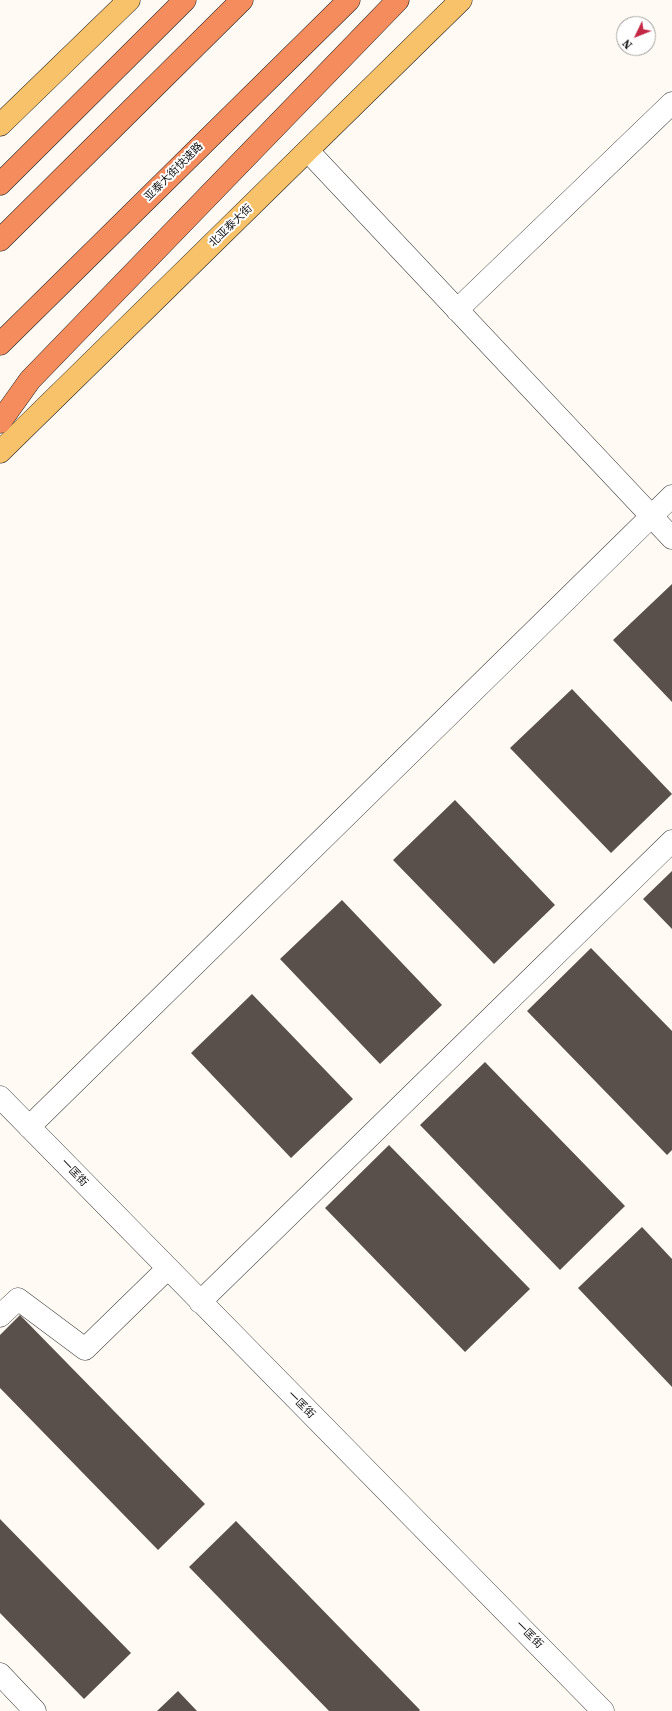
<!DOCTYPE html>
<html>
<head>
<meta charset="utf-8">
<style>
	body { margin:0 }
	#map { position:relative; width:672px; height:1711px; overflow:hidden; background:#fffbf4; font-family:"Source Serif 4",serif }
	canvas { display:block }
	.north { position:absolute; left:616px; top:16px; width:40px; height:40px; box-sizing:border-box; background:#fff; border:1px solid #9f9f9f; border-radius:50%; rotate:227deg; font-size:11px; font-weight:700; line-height:16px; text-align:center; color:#101010 }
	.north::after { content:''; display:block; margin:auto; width:14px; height:18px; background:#c22744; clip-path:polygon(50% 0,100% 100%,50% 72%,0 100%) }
</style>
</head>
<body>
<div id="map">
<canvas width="672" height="1711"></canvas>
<div class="north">N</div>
</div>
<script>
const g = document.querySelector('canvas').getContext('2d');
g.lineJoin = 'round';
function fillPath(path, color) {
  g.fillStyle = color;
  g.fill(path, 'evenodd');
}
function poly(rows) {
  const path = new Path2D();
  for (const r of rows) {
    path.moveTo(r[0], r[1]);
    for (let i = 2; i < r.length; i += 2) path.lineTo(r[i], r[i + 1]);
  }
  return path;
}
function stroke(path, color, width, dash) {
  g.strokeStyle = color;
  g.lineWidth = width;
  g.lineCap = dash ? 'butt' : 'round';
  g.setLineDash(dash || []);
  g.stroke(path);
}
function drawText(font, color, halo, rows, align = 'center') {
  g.font = font + ' "Source Serif 4","Noto Sans SC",serif';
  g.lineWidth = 4;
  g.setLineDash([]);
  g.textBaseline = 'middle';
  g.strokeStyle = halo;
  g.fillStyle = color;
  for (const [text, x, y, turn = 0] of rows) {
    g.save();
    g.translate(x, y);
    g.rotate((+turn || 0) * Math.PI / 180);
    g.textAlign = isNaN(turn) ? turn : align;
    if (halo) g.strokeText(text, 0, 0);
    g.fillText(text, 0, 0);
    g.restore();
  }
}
fillPath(poly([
	[672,584,672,702,613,640],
	[572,689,672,794,611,853,510,748],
	[455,800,555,905,494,964,393,860],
	[672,871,672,929,643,899],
	[342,900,442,1005,380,1064,280,959],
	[591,948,672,1031,672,1150,667,1155,527,1011],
	[252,994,353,1099,291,1158,191,1053],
	[485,1062,625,1206,560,1270,420,1125],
	[389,1145,530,1289,465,1352,325,1208],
	[642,1227,672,1259,672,1387,578,1288],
	[20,1315,205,1504,158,1550,0,1388,0,1335],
	[0,1519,131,1653,84,1699,0,1613],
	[236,1521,420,1710,419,1711,329,1711,189,1567],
	[178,1691,197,1711,157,1711]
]), '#59504c');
const minor = poly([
	[308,151,672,538],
	[457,310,672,103],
	[0,1097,603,1711],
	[29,1127,672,496],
	[200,1302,672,841],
	[0,1316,18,1299,85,1349,168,1268],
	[0,1674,35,1711]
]);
const major = poly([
	[0,125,129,0],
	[0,452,461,0]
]);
const highway = poly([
	[0,184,185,0],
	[0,240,242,0],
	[0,344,349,0],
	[0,422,30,380,398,0]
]);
stroke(minor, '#434343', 23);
stroke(major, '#212121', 23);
stroke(highway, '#212121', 23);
stroke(minor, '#fff', 22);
stroke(major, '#f8c26a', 22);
stroke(highway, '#f48c5d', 22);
drawText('11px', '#101010', '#fff', [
	["亚泰大街快速路",174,172,-45],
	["北亚泰大街",231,226,-44],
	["一匡街",74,1173,46],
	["一匡街",301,1405,45],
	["一匡街",529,1635,45]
]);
</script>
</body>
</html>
